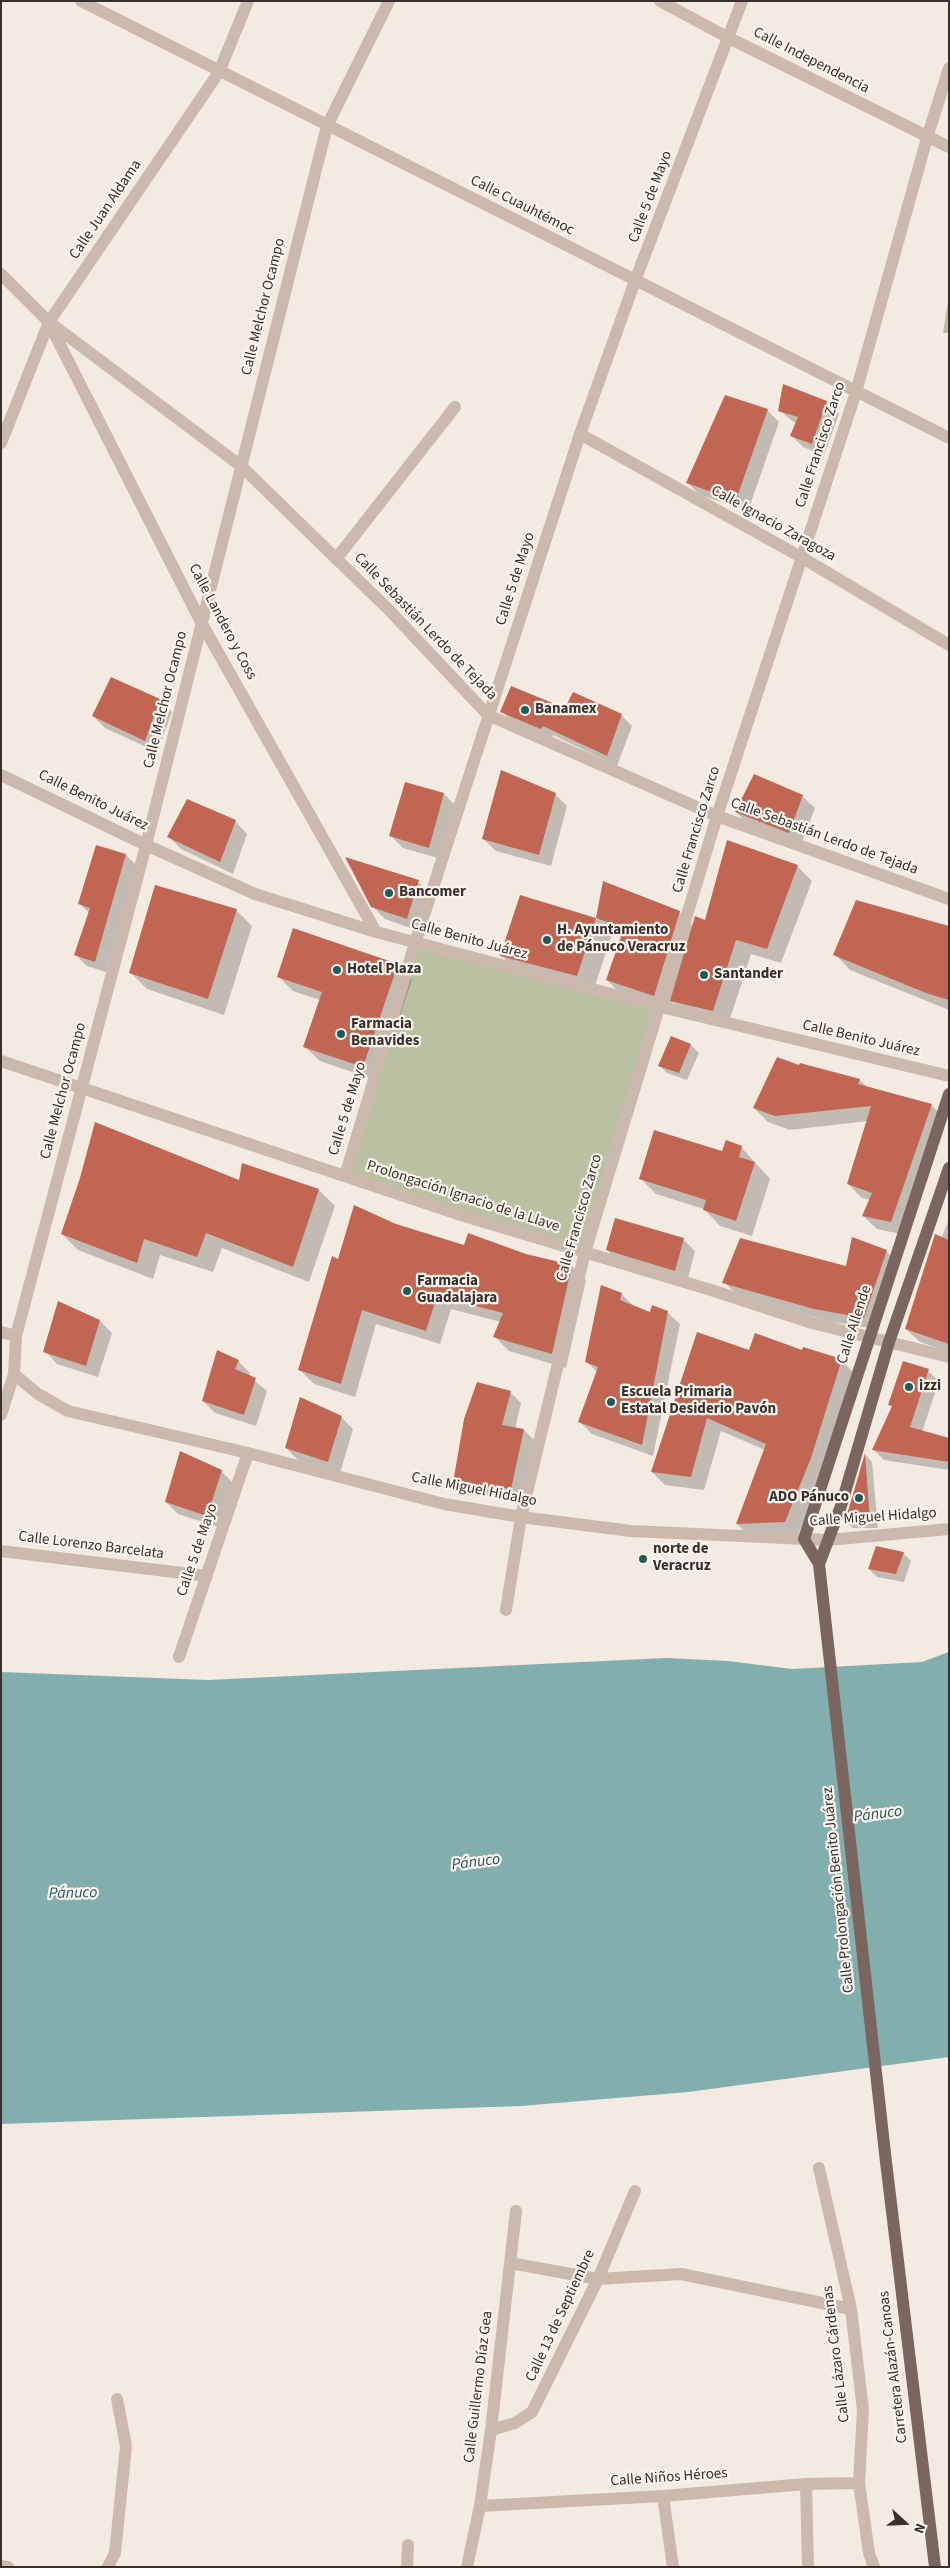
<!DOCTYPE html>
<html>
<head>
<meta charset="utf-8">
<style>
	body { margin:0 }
	#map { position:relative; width:950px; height:2568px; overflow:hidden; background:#f3eae2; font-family:"Source Sans 3",sans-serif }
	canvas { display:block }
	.frame { position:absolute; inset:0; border:2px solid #392f2c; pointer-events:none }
	.north { position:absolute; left:880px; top:2498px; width:50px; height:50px; -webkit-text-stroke:4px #faf4ee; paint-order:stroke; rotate:110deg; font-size:14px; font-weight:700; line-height:20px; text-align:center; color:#392f2c }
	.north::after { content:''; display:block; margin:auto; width:18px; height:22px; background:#392f2c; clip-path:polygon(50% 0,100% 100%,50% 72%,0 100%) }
</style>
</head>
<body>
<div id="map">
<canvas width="950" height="2568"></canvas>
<div class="frame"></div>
<div class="north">N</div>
</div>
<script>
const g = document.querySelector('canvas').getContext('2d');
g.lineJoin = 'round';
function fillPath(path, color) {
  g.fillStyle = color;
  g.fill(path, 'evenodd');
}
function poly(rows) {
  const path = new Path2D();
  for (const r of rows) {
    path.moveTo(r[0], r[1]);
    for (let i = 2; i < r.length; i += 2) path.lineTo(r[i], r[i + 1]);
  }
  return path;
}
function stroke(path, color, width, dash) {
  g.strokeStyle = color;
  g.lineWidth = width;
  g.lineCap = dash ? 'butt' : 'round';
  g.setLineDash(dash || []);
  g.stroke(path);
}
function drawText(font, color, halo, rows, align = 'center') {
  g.font = font + ' "Source Sans 3",sans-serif';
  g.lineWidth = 4.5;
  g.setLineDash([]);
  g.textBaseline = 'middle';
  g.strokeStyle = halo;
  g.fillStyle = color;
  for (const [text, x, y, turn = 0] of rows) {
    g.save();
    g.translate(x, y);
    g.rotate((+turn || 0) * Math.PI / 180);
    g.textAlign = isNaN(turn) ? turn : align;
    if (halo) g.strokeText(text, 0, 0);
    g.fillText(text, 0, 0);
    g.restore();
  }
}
fillPath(poly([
	[949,295,949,333,943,333],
	[415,943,661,1007,585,1252,345,1176]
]), '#b9c1a2');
fillPath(poly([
	[949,1652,949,2057,688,2092,521,2106,1,2124,1,1672,208,1680,666,1658,728,1661,792,1669,922,1662]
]), '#82aeae');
fillPath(poly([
	[826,402,839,414,824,455,803,447,791,435,796,424,780,411],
	[767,410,779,422,748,511,700,495,688,483],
	[112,679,160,700,172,712,157,752,105,728,93,716],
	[566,710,621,715,632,726,617,766,553,735,552,739,512,722,502,711],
	[444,794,456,806,441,859,403,848,391,836],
	[555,794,567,806,551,866,496,851,483,839],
	[802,796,815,808,801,844,748,824,736,812],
	[235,821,247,834,233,874,181,849,169,837],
	[97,847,126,855,137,866,106,972,87,966,76,955,90,914,80,904],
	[797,866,812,881,781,963,751,954,728,1025,686,1015,673,1002,670,1012,623,996,607,980,622,937,612,934,593,992,518,972,502,956,520,897,597,920,604,883,679,912,693,926,706,922],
	[418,882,430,894,419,931,385,919,372,906],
	[236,910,252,926,224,1015,147,989,131,973],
	[949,928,949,1010,850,970,835,954],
	[397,965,412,980,378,1081,320,1061,305,1047,320,1000,293,991,278,976],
	[672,1038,691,1045,699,1053,687,1080,667,1073,659,1065],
	[800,1067,860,1080,868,1088,931,1105,945,1119,905,1235,877,1229,863,1216,870,1200,862,1198,848,1184,868,1121,790,1130,768,1122,754,1108],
	[741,1147,770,1179,752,1236,720,1226,704,1209,656,1194,640,1178],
	[240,1182,319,1190,335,1206,309,1282,222,1248,213,1272,160,1255,153,1279,78,1250,62,1234],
	[949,1219,949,1352,920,1342,906,1329],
	[396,1225,465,1247,526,1255,572,1266,586,1280,566,1368,509,1351,495,1337,501,1322,451,1309,440,1344,376,1324,355,1397,314,1384,300,1370,339,1261],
	[683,1239,695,1251,687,1282,619,1262,607,1250],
	[886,1251,898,1263,876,1329,827,1321,736,1294,724,1282,847,1268],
	[621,1294,634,1306,650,1313,667,1312,680,1324,653,1456,592,1434,580,1422,597,1372,586,1361],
	[100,1321,112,1333,98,1377,57,1364,45,1351],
	[803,1351,842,1361,855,1374,825,1471,798,1535,750,1537,737,1524,765,1450,721,1431,704,1490,665,1485,652,1472,750,1352],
	[238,1361,250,1373,249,1376,267,1391,256,1426,215,1413,203,1401],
	[928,1371,939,1381,922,1432,949,1439,949,1470,884,1460,873,1449,893,1408,890,1405],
	[510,1392,521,1403,515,1429,524,1430,535,1441,522,1500,465,1493,454,1482],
	[341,1417,353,1429,340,1473,298,1460,286,1448],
	[866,1455,872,1462,878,1528,853,1528,845,1521],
	[221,1471,233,1483,219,1527,178,1514,166,1502],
	[903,1553,911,1561,904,1582,877,1577,869,1569]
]), '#0003');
fillPath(poly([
	[783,384,827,401,812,444,790,436,798,417,778,411],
	[725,395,768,409,736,500,686,483],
	[111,677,160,699,145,741,92,716],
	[511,686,565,708,573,692,622,714,607,756,543,726,541,729,500,712],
	[501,770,556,793,539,855,482,839],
	[754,774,803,795,789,833,735,812],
	[405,782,444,793,429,848,389,836],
	[187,799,236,820,220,862,167,837],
	[727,840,798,865,767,949,736,940,713,1011,670,1001,695,916,705,920],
	[96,845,126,854,95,962,74,955,90,908,78,904],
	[345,857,419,880,407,919,371,907],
	[603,881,680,911,654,996,606,980,624,928,596,918],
	[155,885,237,909,208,999,129,973],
	[520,895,596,918,577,976,500,956],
	[856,900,949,926,949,1000,926,993,833,955],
	[293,928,398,964,363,1067,303,1047,322,992,277,977],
	[671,1036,691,1044,679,1073,658,1066],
	[777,1057,799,1065,800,1063,860,1079,858,1084,932,1104,891,1222,862,1216,872,1193,847,1184,871,1106,775,1116,753,1108],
	[95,1122,239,1180,242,1163,319,1189,293,1267,206,1233,197,1257,144,1239,137,1263,61,1234,80,1178],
	[654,1130,722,1151,726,1140,742,1146,739,1157,755,1162,736,1221,703,1210,706,1200,639,1179],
	[354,1205,396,1224,464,1245,468,1233,526,1254,572,1265,552,1354,493,1337,503,1313,437,1296,426,1331,362,1310,341,1384,298,1370,332,1256,338,1259],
	[615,1218,684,1238,675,1271,606,1250],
	[935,1234,949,1240,949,1344,905,1329],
	[852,1237,887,1250,864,1318,814,1309,722,1283,740,1238,846,1266],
	[601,1285,622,1293,620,1300,650,1312,652,1305,668,1311,642,1445,578,1422,598,1367,585,1362],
	[58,1301,100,1320,86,1366,43,1352],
	[697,1332,749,1350,755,1333,802,1350,803,1347,842,1359,811,1458,785,1522,736,1524,766,1444,707,1418,691,1477,651,1472],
	[217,1350,239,1360,235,1369,256,1378,244,1415,202,1401],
	[903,1361,929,1369,910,1427,949,1438,949,1462,872,1450,892,1406,888,1405],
	[477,1382,511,1391,502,1425,524,1429,511,1489,453,1483,464,1419],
	[300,1397,342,1416,328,1462,285,1448],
	[180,1451,222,1470,207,1516,165,1502],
	[865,1453,870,1520,844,1521,849,1508],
	[876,1546,904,1552,896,1574,868,1569]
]), '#c06652');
stroke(poly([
	[81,1,949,438],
	[660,1,729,38,949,147],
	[1,274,49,322,241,466,389,610,488,715,717,816,949,899],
	[50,325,202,624,376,932],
	[580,434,801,557,949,645],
	[1,443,49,322,219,72,248,1],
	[336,559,455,407],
	[1,775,146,845,255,894,376,932,661,1007,949,1076],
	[1,1061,464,1216,711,1290,812,1323,949,1357],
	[345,1176,415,943,580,434,635,281,742,1],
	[1,1332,16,1336],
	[14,1374,38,1394,68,1411,248,1453,444,1504,521,1517,631,1531,828,1540,949,1529],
	[1,1415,14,1374,16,1336,146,845,327,126,389,1],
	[1,1551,207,1576],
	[506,1610,521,1517,585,1252,717,816,856,392,927,138,949,68],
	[179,1657,248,1453],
	[819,2168,851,2309,863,2410,859,2483,869,2553,874,2567],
	[510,2263,598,2279,681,2274,851,2309],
	[491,2430,515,2423,532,2412,598,2279,635,2191],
	[806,2484,808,2567],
	[663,2496,673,2567],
	[480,2506,663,2496,806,2484,859,2483],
	[1,2566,8,2567],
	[108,2567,115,2553,126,2446,117,2399],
	[407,2567,408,2545],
	[467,2567,480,2506,491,2430,516,2211]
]), '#cbb9ae', 12);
stroke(poly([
	[819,1564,841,1506,889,1342,949,1168],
	[935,2567,886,2162,819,1564,804,1539,949,1094]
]), '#7a665e', 12);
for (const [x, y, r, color] of [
	[525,710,5,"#235959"],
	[389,893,5,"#235959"],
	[547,940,5,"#235959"],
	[337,970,5,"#235959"],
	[704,975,5,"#235959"],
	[341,1034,5,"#235959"],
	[407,1291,5,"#235959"],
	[909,1387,5,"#235959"],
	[611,1402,5,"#235959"],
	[859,1498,5,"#235959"],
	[643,1559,5,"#235959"]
]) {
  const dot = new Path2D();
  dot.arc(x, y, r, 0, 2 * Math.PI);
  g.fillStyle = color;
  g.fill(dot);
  stroke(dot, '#faf4ee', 2);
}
drawText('15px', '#392f2c', '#faf4ee', [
	["Calle Independencia",811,61,27],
	["Calle 5 de Mayo",651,197,-69],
	["Calle Cuauhtémoc",522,206,27],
	["Calle Juan Aldama",106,210,-56],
	["Calle Melchor Ocampo",264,307,-76],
	["Calle Francisco Zarco",821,445,-72],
	["Calle Ignacio Zaragoza",773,524,29],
	["Calle 5 de Mayo",516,579,-72],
	["Calle Landero y Coss",222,622,62],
	["Calle Sebastián Lerdo de Tejada",425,627,46],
	["Calle Melchor Ocampo",166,700,-76],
	["Calle Benito Juárez",93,801,26],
	["Calle Francisco Zarco",697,830,-73],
	["Calle Sebastián Lerdo de Tejada",824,837,20],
	["Calle Benito Juárez",469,940,15],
	["Calle Benito Juárez",861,1039,13],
	["Calle Melchor Ocampo",64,1091,-75],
	["Calle 5 de Mayo",348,1109,-73],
	["Prolongación Ignacio de la Llave",463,1197,18],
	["Calle Francisco Zarco",580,1218,-74],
	["Calle Allende",855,1325,-72],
	["Calle Miguel Hidalgo",474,1490,11],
	["Calle Miguel Hidalgo",873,1518,-4],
	["Calle Lorenzo Barcelata",91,1546,7],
	["Calle 5 de Mayo",198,1550,-71],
	["Calle Prolongación Benito Juárez",839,1890,-96],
	["Calle 13 de Septiembre",561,2316,-65],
	["Calle Lázaro Cárdenas",837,2354,-97],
	["Carretera Alazán-Canoas",894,2367,-97],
	["Calle Guillermo Díaz Gea",479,2387,-83],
	["Calle Niños Héroes",669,2478,-4]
]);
drawText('bold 15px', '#392f2c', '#faf4ee', [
	["Banamex",535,710],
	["Bancomer",399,893],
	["H. Ayuntamiento",557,931],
	["de Pánuco Veracruz",557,948],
	["Hotel Plaza",347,970],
	["Santander",714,975],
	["Farmacia",351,1025],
	["Benavides",351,1042],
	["Farmacia",417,1282],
	["Guadalajara",417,1299],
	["izzi",919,1387],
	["Escuela Primaria",621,1393],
	["Estatal Desiderio Pavón",621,1410],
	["ADO Pánuco",849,1498,"right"],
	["norte de",653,1550],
	["Veracruz",653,1567]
], 'left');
drawText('italic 16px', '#235959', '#faf4ee', [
	["Pánuco",878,1815,-7],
	["Pánuco",476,1863,-7],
	["Pánuco",73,1894,-1]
]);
</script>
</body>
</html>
